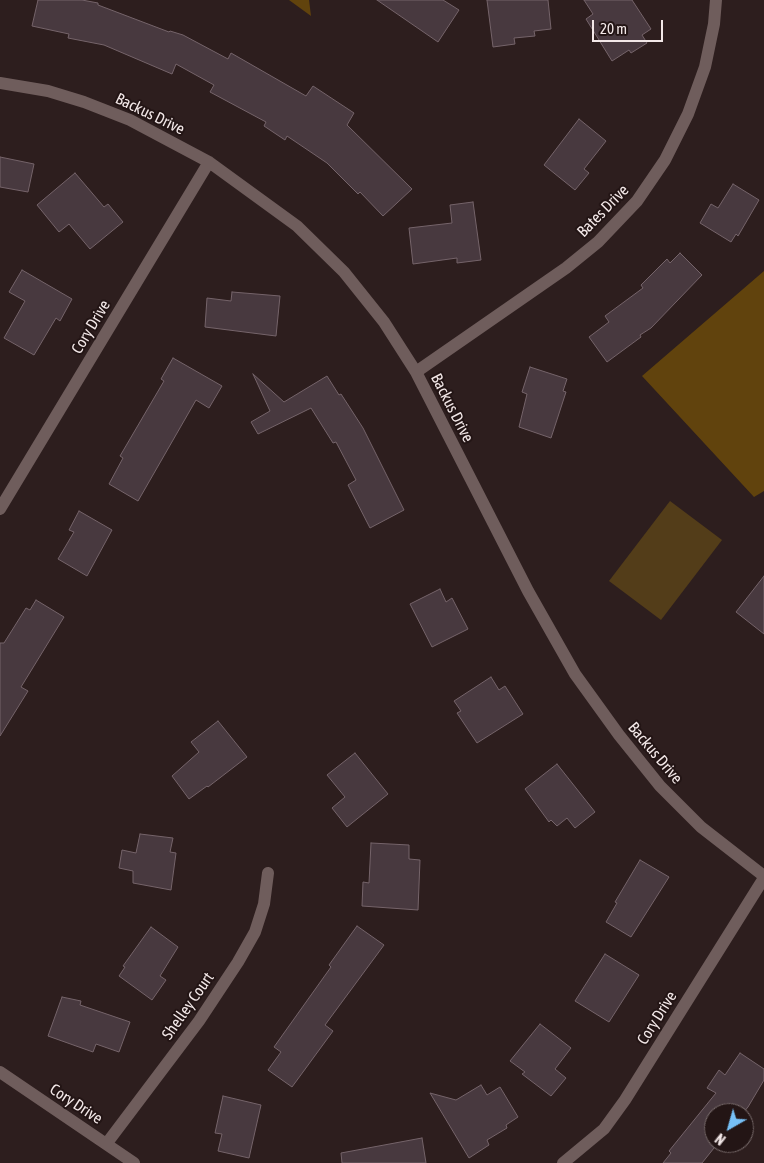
<!DOCTYPE html>
<html>
<head>
<meta charset="utf-8">
<style>
	body { margin:0 }
	#map { position:relative; width:764px; height:1163px; overflow:hidden; background:#2d1e1e; font-family:"Asap Condensed",sans-serif }
	canvas { display:block }
	.north { position:absolute; left:704px; top:1103px; width:50px; height:50px; box-sizing:border-box; background:#231515; border:1px solid #766969; border-radius:50%; rotate:218deg; font-size:14px; font-weight:700; line-height:20px; text-align:center; color:#f3e8e8 }
	.north::after { content:''; display:block; margin:auto; width:18px; height:22px; background:#76c0f7; clip-path:polygon(50% 0,100% 100%,50% 72%,0 100%) }
	.scale { position:absolute; left:592px; top:20px; width:71px; height:22px; box-sizing:border-box; border:2px solid #f3e8e8; border-top:0; padding-left:6px; font-size:15px; line-height:18px; white-space:nowrap; color:#f3e8e8; -webkit-text-stroke:4px #231515; paint-order:stroke }
</style>
</head>
<body>
<div id="map">
<canvas width="764" height="1163"></canvas>
<div class="north">N</div>
<div class="scale">20 m</div>
</div>
<script>
const g = document.querySelector('canvas').getContext('2d');
g.lineJoin = 'round';
function fillPath(path, color) {
  g.fillStyle = color;
  g.fill(path, 'evenodd');
}
function poly(rows) {
  const path = new Path2D();
  for (const r of rows) {
    path.moveTo(r[0], r[1]);
    for (let i = 2; i < r.length; i += 2) path.lineTo(r[i], r[i + 1]);
  }
  return path;
}
function stroke(path, color, width, dash) {
  g.strokeStyle = color;
  g.lineWidth = width;
  g.lineCap = dash ? 'butt' : 'round';
  g.setLineDash(dash || []);
  g.stroke(path);
}
function drawText(font, color, halo, rows, align = 'center') {
  g.font = font + ' "Asap Condensed",sans-serif';
  g.lineWidth = 4;
  g.setLineDash([]);
  g.textBaseline = 'middle';
  g.strokeStyle = halo;
  g.fillStyle = color;
  for (const [text, x, y, turn = 0] of rows) {
    g.save();
    g.translate(x, y);
    g.rotate((+turn || 0) * Math.PI / 180);
    g.textAlign = isNaN(turn) ? turn : align;
    if (halo) g.strokeText(text, 0, 0);
    g.fillText(text, 0, 0);
    g.restore();
  }
}
fillPath(poly([
	[670,501,722,540,661,620,609,581]
]), '#533d19');
fillPath(poly([
	[289,0,309,0,311,16],
	[764,271,764,491,754,497,642,376]
]), '#61430d');
const building = poly([
	[38,0,82,0,98,3,98,5,169,32,170,31,183,35,228,59,231,53,306,96,313,86,354,113,347,125,412,189,383,216,360,192,358,194,327,163,287,136,285,140,264,126,266,122,210,92,214,85,176,64,172,74,104,45,68,38,69,34,32,26,38,0],
	[377,0,443,0,459,10,438,42,377,0],
	[487,0,548,0,551,29,534,31,535,36,514,38,515,44,493,47,487,0],
	[584,0,632,0,651,29,642,35,647,43,631,53,629,50,612,61,586,19,593,14,584,0],
	[579,119,606,141,584,169,589,173,575,190,544,165,579,119],
	[0,157,34,164,28,192,0,187,0,157],
	[75,173,104,207,108,204,123,222,90,249,69,224,59,232,37,205,75,173],
	[733,184,759,200,738,236,736,234,731,242,700,223,711,204,718,208,733,184],
	[473,202,481,260,457,263,457,258,413,264,409,228,452,223,450,205,473,202],
	[680,253,702,275,651,328,640,335,641,337,607,362,589,337,609,322,605,316,643,288,641,285,667,259,670,263,680,253],
	[22,270,72,299,60,321,56,318,34,355,4,338,25,301,9,292,22,270],
	[232,292,280,296,276,336,205,327,207,298,231,301,232,292],
	[173,358,222,386,209,408,196,400,138,501,109,484,123,458,120,456,164,381,161,379,173,358],
	[530,367,567,379,563,391,566,392,551,438,519,427,527,394,522,392,530,367],
	[253,374,284,402,327,376,339,395,341,394,363,428,404,510,370,528,348,485,356,480,336,442,333,443,311,408,258,434,251,422,270,411,253,374],
	[79,511,112,530,87,576,58,559,74,532,69,530,79,511],
	[764,576,764,634,736,612,764,576],
	[440,589,446,602,452,598,468,629,432,647,410,604,440,589],
	[36,600,64,617,21,687,28,691,0,736,0,643,4,643,26,608,30,610,36,600],
	[491,677,499,690,505,686,523,714,477,743,457,713,461,711,454,701,491,677],
	[218,721,247,757,208,787,207,786,189,799,172,776,199,752,191,742,218,721],
	[355,753,388,794,347,827,332,808,345,797,327,775,355,753],
	[557,764,595,812,575,828,567,818,557,826,551,820,549,822,525,789,557,764],
	[140,834,173,838,170,852,176,853,171,890,133,883,133,871,119,868,122,850,136,853,140,834],
	[371,843,409,845,409,859,420,860,418,910,362,906,363,882,369,883,371,843],
	[640,860,669,877,631,937,606,922,617,903,615,902,640,860],
	[357,926,384,945,325,1025,333,1031,292,1087,268,1070,281,1052,274,1047,331,967,329,965,357,926],
	[151,927,178,947,160,976,166,980,152,1000,119,976,125,967,123,966,151,927],
	[605,954,639,975,609,1022,575,1001,605,954],
	[62,997,81,1001,80,1005,130,1022,119,1052,96,1044,93,1052,48,1036,62,997],
	[540,1024,571,1048,555,1069,566,1078,551,1096,522,1074,525,1072,510,1061,540,1024],
	[740,1053,764,1069,764,1080,748,1107,743,1113,714,1113,714,1143,718,1143,702,1163,663,1163,671,1153,669,1151,716,1093,707,1088,719,1070,725,1075,740,1053],
	[481,1085,487,1095,500,1087,518,1117,506,1125,507,1128,487,1140,489,1145,469,1158,430,1093,456,1100,481,1085],
	[223,1096,261,1105,249,1158,218,1151,222,1134,215,1133,223,1096],
	[422,1138,426,1163,342,1163,341,1153,422,1138]
]);
fillPath(building, '#48393f');
stroke(building, '#75646a', 1);
stroke(poly([
	[0,83,48,91,84,102,130,120,209,162,297,226,344,272,384,322,416,372,528,591,575,674,619,735,660,786,701,827,764,876],
	[416,372,566,268,598,242,637,201,665,160,688,114,705,67,714,24,716,0],
	[0,509,209,162],
	[0,1072,134,1163],
	[107,1143,199,1021,238,962,255,932,264,904,268,873],
	[563,1163,604,1129,625,1100,764,878]
]), '#6f5d5c', 12);
drawText('16px', '#f3e8e8', '#231515', [
	["Backus Drive",150,114,26],
	["Bates Drive",603,211,-46],
	["Cory Drive",91,327,-59],
	["Backus Drive",452,408,63],
	["Backus Drive",655,753,50],
	["Shelley Court",188,1006,-55],
	["Cory Drive",657,1018,-58],
	["Cory Drive",76,1104,33]
]);
</script>
</body>
</html>
